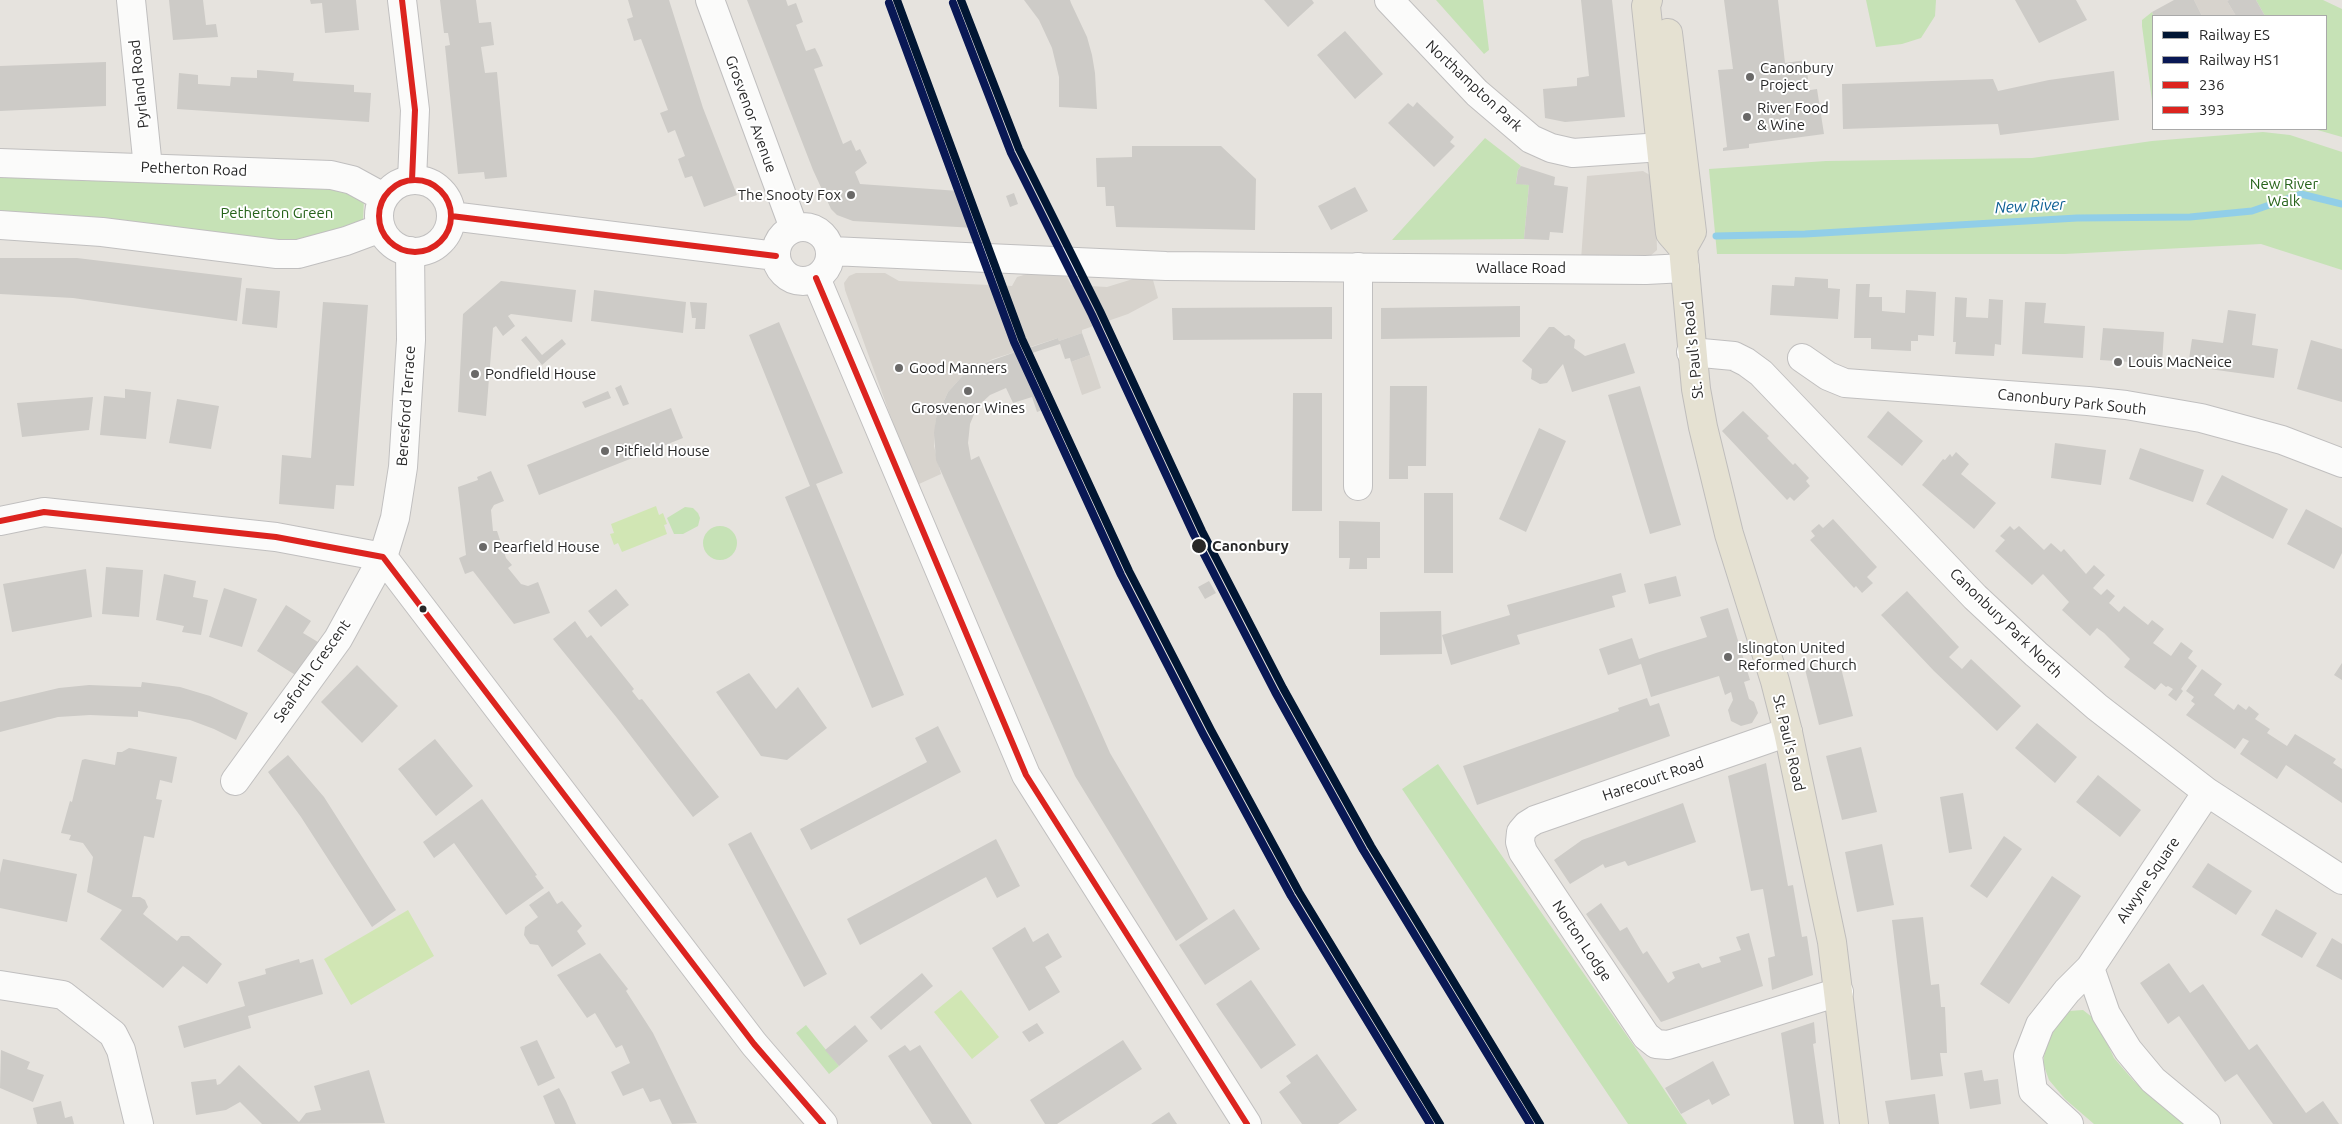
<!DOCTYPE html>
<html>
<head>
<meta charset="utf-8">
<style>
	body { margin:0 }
	#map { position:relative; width:2342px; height:1124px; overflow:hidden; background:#e6e3de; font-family:Ubuntu,sans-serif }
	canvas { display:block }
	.legend { position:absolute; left:2152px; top:15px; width:175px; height:115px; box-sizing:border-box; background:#fff; border:1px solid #a9a9a9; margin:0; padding:6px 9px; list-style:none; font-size:15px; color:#282828 }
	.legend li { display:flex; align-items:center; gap:10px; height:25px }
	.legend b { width:25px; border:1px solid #a9a9a9 }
</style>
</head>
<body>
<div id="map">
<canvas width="2342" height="1124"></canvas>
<ul class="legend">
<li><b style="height:6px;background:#011633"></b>Railway ES</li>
<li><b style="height:6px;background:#091855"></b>Railway HS1</li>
<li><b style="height:6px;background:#dc241f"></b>236</li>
<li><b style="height:6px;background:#dc241f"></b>393</li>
</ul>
</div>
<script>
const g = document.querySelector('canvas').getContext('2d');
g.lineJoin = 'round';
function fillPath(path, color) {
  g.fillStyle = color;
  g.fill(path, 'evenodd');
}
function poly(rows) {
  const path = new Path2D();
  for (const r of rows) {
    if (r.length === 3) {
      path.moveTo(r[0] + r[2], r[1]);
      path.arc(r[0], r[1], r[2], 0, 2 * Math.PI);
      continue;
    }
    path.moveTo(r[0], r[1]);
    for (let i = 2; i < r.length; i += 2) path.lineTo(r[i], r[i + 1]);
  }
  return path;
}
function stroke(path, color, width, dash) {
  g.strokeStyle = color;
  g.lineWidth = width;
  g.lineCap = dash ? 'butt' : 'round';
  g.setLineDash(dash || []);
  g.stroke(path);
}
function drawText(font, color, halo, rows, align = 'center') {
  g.font = font + ' Ubuntu,sans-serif';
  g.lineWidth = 4;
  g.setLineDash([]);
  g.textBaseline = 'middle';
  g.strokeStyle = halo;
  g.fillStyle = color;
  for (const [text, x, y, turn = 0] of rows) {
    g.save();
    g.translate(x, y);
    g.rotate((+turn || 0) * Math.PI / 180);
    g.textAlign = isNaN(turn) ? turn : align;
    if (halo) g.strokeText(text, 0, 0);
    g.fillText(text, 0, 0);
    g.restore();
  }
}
fillPath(poly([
	[1436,0,1483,0,1489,50,1484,54],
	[1866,0,1936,0,1935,16,1921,38,1902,44,1876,47],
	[2256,0,2323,0,2342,9,2342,137,2314,129,2326,129,2326,16,2265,16],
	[2152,12,2154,16,2153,108,2142,26,2142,20],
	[2263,132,2290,135,2342,152,2342,270,2261,244,2065,254,1717,254,1709,169,1826,161,2032,158,2152,141],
	[1485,138,1521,166,1518,170,1516,183,1529,185,1524,239,1392,240],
	[0,171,319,181,364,198,363,222,296,246,0,213],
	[685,507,693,508,698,513,700,518,698,526,683,534,674,534,667,518],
	[720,543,17],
	[1438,764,1655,1076,1687,1124,1628,1124,1402,789],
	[2083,1010,2097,1021,2114,1058,2133,1080,2151,1097,2185,1124,2094,1124,2065,1099,2049,1080,2043,1063,2046,1045,2061,1018,2069,1011],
	[806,1025,839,1066,829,1074,796,1033]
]), '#c6e2b6');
fillPath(poly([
	[656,506,659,515,663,513,667,524,664,525,667,534,622,552,618,543,614,545,610,534,614,533,611,524],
	[408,910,434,956,351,1005,324,959],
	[961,990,999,1037,972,1059,934,1012]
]), '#d1e6b4');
fillPath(poly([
	[2194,0,2229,0,2227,1,2236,16,2202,16],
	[1643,171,1655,178,1657,250,1649,257,1581,260,1587,176],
	[856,273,885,273,899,281,1012,286,1017,277,1027,274,1052,273,1067,277,1071,285,1107,287,1133,279,1153,280,1158,298,1128,314,1082,330,1082,333,1059,341,1058,338,993,359,966,372,948,392,936,418,934,446,941,474,919,484,898,437,845,290,844,283,849,276],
	[1090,355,1101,388,1082,395,1071,362]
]), '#d7d3cd');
stroke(poly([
	[1716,236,1805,234,2077,218,2190,217,2252,211,2301,194,2342,204]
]), '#91cee8', 7);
fillPath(poly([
	[169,0,203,0,206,25,216,24,218,37,173,40],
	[310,0,356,0,359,30,325,33,322,3,311,4],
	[440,0,476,0,479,23,491,22,494,45,481,47,485,73,497,72,507,177,485,179,484,172,458,174,445,46,450,45,448,33,444,33],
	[628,0,669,0,703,108,737,195,704,207,692,176,685,178,678,159,685,156,675,130,668,133,660,113,668,110,641,39,634,41,631,31,627,19,633,17],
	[747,0,786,0,788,6,796,3,803,22,796,25,806,51,815,48,819,56,823,66,814,69,843,144,851,140,856,151,860,149,867,163,855,172,860,184,959,191,975,228,853,221,837,215,831,209,813,170],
	[1024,0,1070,0,1071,3,1087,37,1092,55,1095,73,1097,109,1059,107,1059,77,1052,48,1039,20],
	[1264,0,1312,0,1314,3,1288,27],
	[1581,0,1612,0,1625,117,1565,122,1545,118,1543,89,1577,86,1577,78,1589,76],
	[1724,0,1778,0,1785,63,1806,60,1808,79,1803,80,1804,91,1817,89,1824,134,1749,144,1749,148,1723,151,1723,148,1727,147,1718,70,1733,69],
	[2015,0,2076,0,2087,20,2039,43],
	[2174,0,2194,0,2202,16,2154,16,2152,12],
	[2229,0,2256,0,2265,16,2236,16,2227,1],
	[1345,31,1383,74,1355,99,1317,55],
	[106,62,106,106,0,111,0,66],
	[257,70,294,73,293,81,354,85,354,92,371,93,369,122,177,109,179,73,198,75,198,84,230,86,231,77,257,78],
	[2114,71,2119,120,2000,135,1998,124,1843,129,1842,84,1993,79,1998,91,2049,80],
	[1417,102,1454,137,1450,142,1455,146,1434,167,1388,123,1408,103,1413,107],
	[1132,146,1221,146,1256,179,1255,230,1116,227,1114,206,1106,206,1105,187,1097,187,1096,158,1132,157],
	[1521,166,1555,177,1554,185,1568,187,1563,233,1550,232,1549,240,1524,239,1529,185,1516,184,1518,170],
	[1355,187,1368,211,1331,230,1318,206],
	[1014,193,1018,204,1010,207,1006,196],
	[0,258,77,258,242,278,237,321,73,298,0,294],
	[1795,277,1828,279,1828,288,1840,289,1838,319,1770,315,1772,285,1794,286],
	[501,281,576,290,572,322,511,314,508,316,515,326,503,336,496,326,493,328,486,416,458,412,463,314],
	[1856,284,1870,284,1869,297,1882,297,1882,311,1905,313,1906,290,1936,292,1934,336,1918,335,1918,341,1911,341,1911,351,1871,349,1871,338,1854,338],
	[246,288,280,291,277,328,242,324],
	[594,290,686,302,683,333,591,321],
	[1955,297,1967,298,1966,317,1988,318,1989,299,2003,300,2001,345,1995,344,1994,356,1955,354,1956,342,1953,342],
	[323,302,368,305,354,486,336,485,334,509,279,504,282,455,311,458],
	[690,302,707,303,705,329,695,329,696,318,692,318],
	[2025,302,2046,303,2044,323,2085,326,2083,358,2022,354],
	[1520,306,1520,337,1381,339,1381,308],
	[1332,307,1332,339,1173,340,1172,308],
	[2228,310,2256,314,2252,345,2278,349,2274,378,2188,366,2192,339,2223,343],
	[779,322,843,473,816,484,904,695,872,708,785,497,810,486,749,335],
	[1549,327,1554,327,1565,336,1569,335,1575,340,1574,348,1585,356,1625,343,1635,373,1572,392,1563,364,1547,383,1540,384,1531,379,1532,369,1522,361],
	[2103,328,2164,332,2162,364,2100,360],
	[1082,333,1090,355,1071,362,1070,358,1065,359,1060,344,1032,353,1029,348,1058,338,1059,341],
	[526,336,542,355,562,339,566,344,542,365,521,340],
	[2311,340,2342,349,2342,402,2297,389],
	[1021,350,1033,387,1044,384,1053,406,1037,412,1032,397,1013,403,1006,388,990,395,977,407,970,424,968,443,971,460,979,456,1110,753,1208,919,1176,941,1075,776,936,460,934,433,936,418,948,392,966,372,979,365],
	[900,362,903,374,898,375,895,363],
	[621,385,629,404,623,406,615,388],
	[1390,386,1427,386,1426,466,1408,466,1408,479,1389,479],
	[1640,386,1681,525,1650,534,1608,395],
	[125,389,151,392,146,439,100,435,104,396,125,398],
	[608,391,611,398,585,408,582,402],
	[1293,393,1322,393,1322,511,1292,511],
	[93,397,89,430,22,437,17,403],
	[177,399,219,406,211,449,169,443],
	[671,408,683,438,539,495,527,465],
	[1743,411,1769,436,1767,438,1793,465,1795,463,1809,478,1806,481,1810,486,1794,501,1790,497,1787,500,1722,431],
	[1888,411,1923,441,1902,466,1867,437],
	[1539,428,1566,441,1526,532,1499,519],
	[2055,443,2106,450,2101,485,2051,478],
	[2140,448,2204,470,2193,502,2129,479],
	[1956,452,1969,464,1961,474,1996,503,1974,529,1922,485,1943,459,1945,460,1950,454,1952,457],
	[491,471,504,501,494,505,491,510,493,531,497,531,506,558,512,565,508,568,521,584,528,586,538,582,550,613,514,624,473,571,465,574,459,558,466,555,458,487,478,480,477,477],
	[2222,475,2288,509,2273,539,2206,504],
	[1424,493,1453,493,1453,573,1424,573],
	[2306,509,2342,528,2342,553,2334,569,2287,544],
	[1833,519,1877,567,1867,577,1873,583,1862,593,1856,586,1854,588,1810,540,1815,536,1811,531,1819,524,1823,528],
	[1339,521,1380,522,1380,558,1367,558,1367,569,1349,569,1350,558,1339,558],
	[2010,526,2014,530,2019,526,2044,550,2051,543,2061,552,2064,549,2086,574,2094,565,2105,575,2093,588,2101,595,2107,589,2115,596,2109,603,2119,612,2124,606,2148,625,2152,620,2164,629,2153,643,2171,656,2181,642,2193,651,2188,658,2197,666,2181,689,2183,691,2176,701,2168,695,2173,689,2168,686,2166,687,2161,683,2155,690,2124,667,2130,659,2104,633,2097,628,2090,636,2062,610,2069,602,2043,574,2032,585,1995,551,2005,540,2000,536],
	[106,567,143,570,139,617,102,614],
	[86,569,92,617,12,632,3,584],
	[1621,573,1626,592,1612,596,1615,607,1517,635,1520,644,1451,665,1442,635,1510,615,1507,605],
	[164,574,196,581,193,597,208,600,201,635,182,632,184,626,156,620],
	[1676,576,1681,596,1649,604,1644,584],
	[1209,581,1216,593,1205,599,1198,587],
	[224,588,257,599,242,647,209,637],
	[616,589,629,605,601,627,588,611],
	[1907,591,1959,647,1949,657,1962,669,1971,659,2021,706,1997,731,1934,671,1881,615],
	[286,605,311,621,303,633,318,642,297,676,257,651],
	[1728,608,1750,680,1744,682,1749,699,1754,702,1758,713,1752,723,1741,726,1731,721,1728,710,1733,700,1731,692,1725,695,1719,676,1651,697,1641,664,1608,675,1599,649,1632,638,1639,659,1656,653,1707,637,1700,617],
	[1441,611,1442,654,1380,655,1380,612],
	[575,621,587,638,591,635,634,689,632,691,639,700,642,699,719,797,693,817,617,718,553,639],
	[1839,660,1853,716,1819,725,1805,669],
	[2342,663,2342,680,2334,675],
	[357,665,398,706,362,743,321,702],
	[2202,669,2222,684,2214,695,2234,710,2238,704,2246,710,2249,706,2259,714,2255,719,2270,729,2267,733,2287,746,2295,734,2336,759,2333,763,2342,769,2342,803,2286,765,2277,779,2240,754,2249,741,2243,738,2235,749,2186,715,2195,704,2191,701,2194,697,2186,691],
	[749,673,776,709,798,687,827,728,787,760,761,756,716,692],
	[142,682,180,687,210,696,248,713,236,740,214,729,190,720,138,711,138,717,90,715,58,717,0,732,0,702,59,688,89,685,141,687],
	[1647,698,1650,706,1659,703,1670,736,1477,805,1463,766,1619,711,1618,708],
	[2037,723,2077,757,2055,783,2015,748],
	[938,726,961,772,811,850,800,829,927,762,915,738],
	[435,739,473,786,436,816,398,769],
	[1861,747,1877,812,1842,820,1826,756],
	[129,748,177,757,172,783,160,780,156,799,162,800,154,838,144,836,132,897,140,897,145,900,148,907,143,914,177,941,181,936,189,936,222,964,207,984,183,966,163,988,100,939,122,910,87,892,93,857,83,843,69,840,71,835,61,833,70,801,72,802,82,760,85,759,115,765,117,752,122,752],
	[288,755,324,797,396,910,372,927,301,817,268,772],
	[1766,763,1788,886,1793,885,1802,937,1807,936,1813,975,1772,990,1768,958,1775,956,1763,889,1751,891,1728,776],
	[2098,775,2141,810,2120,837,2076,802],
	[1963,793,1972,849,1949,853,1940,797],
	[482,799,537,875,535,876,544,888,506,915,454,843,434,858,423,842],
	[1683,803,1696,842,1628,866,1625,861,1605,868,1603,864,1570,884,1554,860,1582,840],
	[751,832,827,974,804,987,728,844],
	[2004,836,2022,849,1987,898,1970,886],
	[996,839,1020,886,997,898,986,877,860,945,847,919],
	[1882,844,1894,905,1857,912,1845,852],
	[3,859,77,874,67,922,0,908,0,873],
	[2208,863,2252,891,2236,915,2192,887],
	[2052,876,2081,896,2009,1004,1980,984],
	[549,891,557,904,562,901,582,926,577,931,586,944,552,967,538,945,530,944,524,935,525,927,538,917,529,905],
	[1601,903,1620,931,1627,927,1643,954,1647,951,1668,983,1675,978,1672,972,1699,963,1702,968,1721,962,1719,957,1741,950,1736,937,1749,933,1763,986,1661,1022,1586,914],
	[1234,909,1260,949,1205,985,1179,945],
	[2276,909,2317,933,2302,958,2261,935],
	[1923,917,1931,985,1939,984,1941,1007,1945,1007,1947,1053,1940,1053,1943,1076,1911,1080,1892,920],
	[1025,927,1033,942,1048,933,1062,957,1045,967,1060,992,1029,1011,992,948],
	[2332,938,2342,944,2342,980,2316,966],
	[600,953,628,989,626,991,653,1033,697,1123,672,1124,660,1099,650,1102,643,1088,623,1096,611,1072,630,1063,622,1045,616,1048,595,1013,587,1018,557,975],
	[299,959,300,963,313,959,323,994,248,1016,251,1028,184,1048,178,1026,245,1006,238,982,266,974,265,969],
	[2169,963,2190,993,2203,984,2249,1050,2257,1044,2306,1113,2323,1101,2339,1124,2273,1124,2237,1074,2225,1082,2179,1016,2168,1024,2140,983],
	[922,973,933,986,881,1030,870,1017],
	[1251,980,1296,1045,1261,1069,1216,1004],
	[1814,1022,1816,1043,1813,1044,1824,1124,1794,1124,1781,1033],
	[1037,1023,1044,1033,1029,1042,1022,1032],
	[855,1025,868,1041,839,1066,825,1050],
	[537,1040,555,1078,538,1086,520,1047],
	[1123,1040,1142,1069,1057,1124,1045,1124,1030,1100],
	[905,1045,910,1051,920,1045,972,1124,932,1124,888,1056],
	[1,1050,30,1062,27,1069,44,1075,33,1102,0,1088],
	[1317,1054,1357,1110,1338,1124,1302,1124,1279,1092,1291,1083,1286,1076],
	[1713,1061,1730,1095,1712,1105,1709,1099,1681,1114,1665,1088],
	[239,1065,299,1122,306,1113,321,1110,314,1086,369,1070,385,1123,262,1124,240,1102,226,1110,196,1115,191,1082,216,1079,217,1085,220,1084],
	[1982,1070,1984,1081,1998,1079,2001,1104,1970,1109,1964,1073],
	[559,1088,566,1101,576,1124,555,1124,543,1096],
	[1935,1094,1939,1124,1889,1124,1885,1101],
	[61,1101,65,1118,72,1116,74,1124,37,1124,33,1108],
	[1169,1112,1177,1124,1151,1124]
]), '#cdcbc7');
const minor = poly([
	[131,0,148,168],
	[402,0,415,110,412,180],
	[1389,0,1477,93,1531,139,1551,148,1573,153,1662,147],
	[1691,352,1734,356,1746,362,1761,373,1975,597,2036,654,2097,707,2207,792,2342,880],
	[1802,358,1828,376,1845,383,2088,401,2126,405,2201,418,2282,440,2342,463],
	[1358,486,1358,267],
	[0,521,44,512,276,537,383,557,754,1044,823,1124],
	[1788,732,1535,820,1527,825,1521,832,1520,842,1523,852,1646,1036,1656,1044,1668,1045,1839,992],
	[235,781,338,639,383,557,395,518,403,467,411,340,410,251],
	[2090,968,2106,1014,2128,1050,2153,1080,2206,1124],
	[0,985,63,995,113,1034,121,1050,139,1124],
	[2069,1124,2033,1091,2028,1056,2040,1025,2067,991,2090,968,2207,792]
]);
const tertiary = poly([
	[710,0,794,228],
	[0,163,331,175,352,180,383,197],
	[415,216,36],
	[451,216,776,256],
	[0,225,102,232,277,254,298,254,346,241,381,228],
	[803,254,27],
	[831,251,1166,266,1646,270,1685,268],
	[816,278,1026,775,1247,1124]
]);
const primary = poly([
	[1648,0,1646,6,1670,233,1683,248,1696,389,1703,427,1729,534,1775,681,1788,732,1832,942,1854,1124],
	[1668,33,1692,232,1683,248]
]);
stroke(minor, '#c0bfbf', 30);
stroke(tertiary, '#c0bfbf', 30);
stroke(primary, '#bfbdbc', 30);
stroke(minor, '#fbfbfa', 28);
stroke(tertiary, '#fbfbfa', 28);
stroke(primary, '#e5e1d2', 28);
stroke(poly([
	[402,0,415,110,412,180],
	[415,216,36],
	[451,216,776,256],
	[816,278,1026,775,1247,1124]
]), '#dc241f', 6);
stroke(poly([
	[0,521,44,512,276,537,383,557,754,1044,823,1124]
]), '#dc241f', 6);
stroke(poly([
	[897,0,1022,339,1129,571,1211,730,1299,892,1440,1124],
	[961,0,1019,149,1100,311,1202,531,1283,688,1371,846,1540,1124]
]), '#011633', 8);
stroke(poly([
	[889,3,1014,342,1121,575,1203,734,1291,896,1430,1124],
	[953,3,1011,153,1092,315,1194,535,1275,692,1363,850,1530,1124]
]), '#091855', 8);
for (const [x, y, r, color] of [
	[1750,77,5,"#6a6968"],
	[1747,117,5,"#6a6968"],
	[851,195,5,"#6a6968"],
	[2118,362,5,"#6a6968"],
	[899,368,5,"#6a6968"],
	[475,374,5,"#6a6968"],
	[968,391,5,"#6a6968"],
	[605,451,5,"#6a6968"],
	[1199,546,8,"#282828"],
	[483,547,5,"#6a6968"],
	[423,609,4.5,"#282828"],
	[1728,657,5,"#6a6968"]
]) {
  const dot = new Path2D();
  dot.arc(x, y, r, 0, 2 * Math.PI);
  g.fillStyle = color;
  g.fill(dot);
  stroke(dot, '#fff', 2);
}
drawText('15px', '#282828', '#fff', [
	["Canonbury",1760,68],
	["Project",1760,85],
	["River Food",1757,108],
	["& Wine",1757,125],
	["The Snooty Fox",841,195,"right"],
	["Louis MacNeice",2128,362],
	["Good Manners",909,368],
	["Pondfield House",485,374],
	["Grosvenor Wines",968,408,"center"],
	["Pitfield House",615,451],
	["Pearfield House",493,547],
	["Islington United",1738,648],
	["Reformed Church",1738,665]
], 'left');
drawText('15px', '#282828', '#fff', [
	["Pyrland Road",139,84,-96],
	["Northampton Park",1474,86,43],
	["Grosvenor Avenue",751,114,70],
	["Petherton Road",194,169,2],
	["Wallace Road",1521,268],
	["St. Paul's Road",1693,350,-96],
	["Canonbury Park South",2072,402,6],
	["Beresford Terrace",406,406,-86],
	["Canonbury Park North",2006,623,44],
	["Seaforth Crescent",312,671,-55],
	["St. Paul's Road",1789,743,77],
	["Harecourt Road",1653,779,-19],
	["Alwyne Square",2148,880,-56],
	["Norton Lodge",1582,941,56]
]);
drawText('15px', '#26631a', '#fff', [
	["New River",2284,184],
	["Walk",2284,201],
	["Petherton Green",277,213]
]);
drawText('bold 15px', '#282828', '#fff', [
	["Canonbury",1212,546]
], 'left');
drawText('italic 16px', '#0f6195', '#fff', [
	["New River",2030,206,-3]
]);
</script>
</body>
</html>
